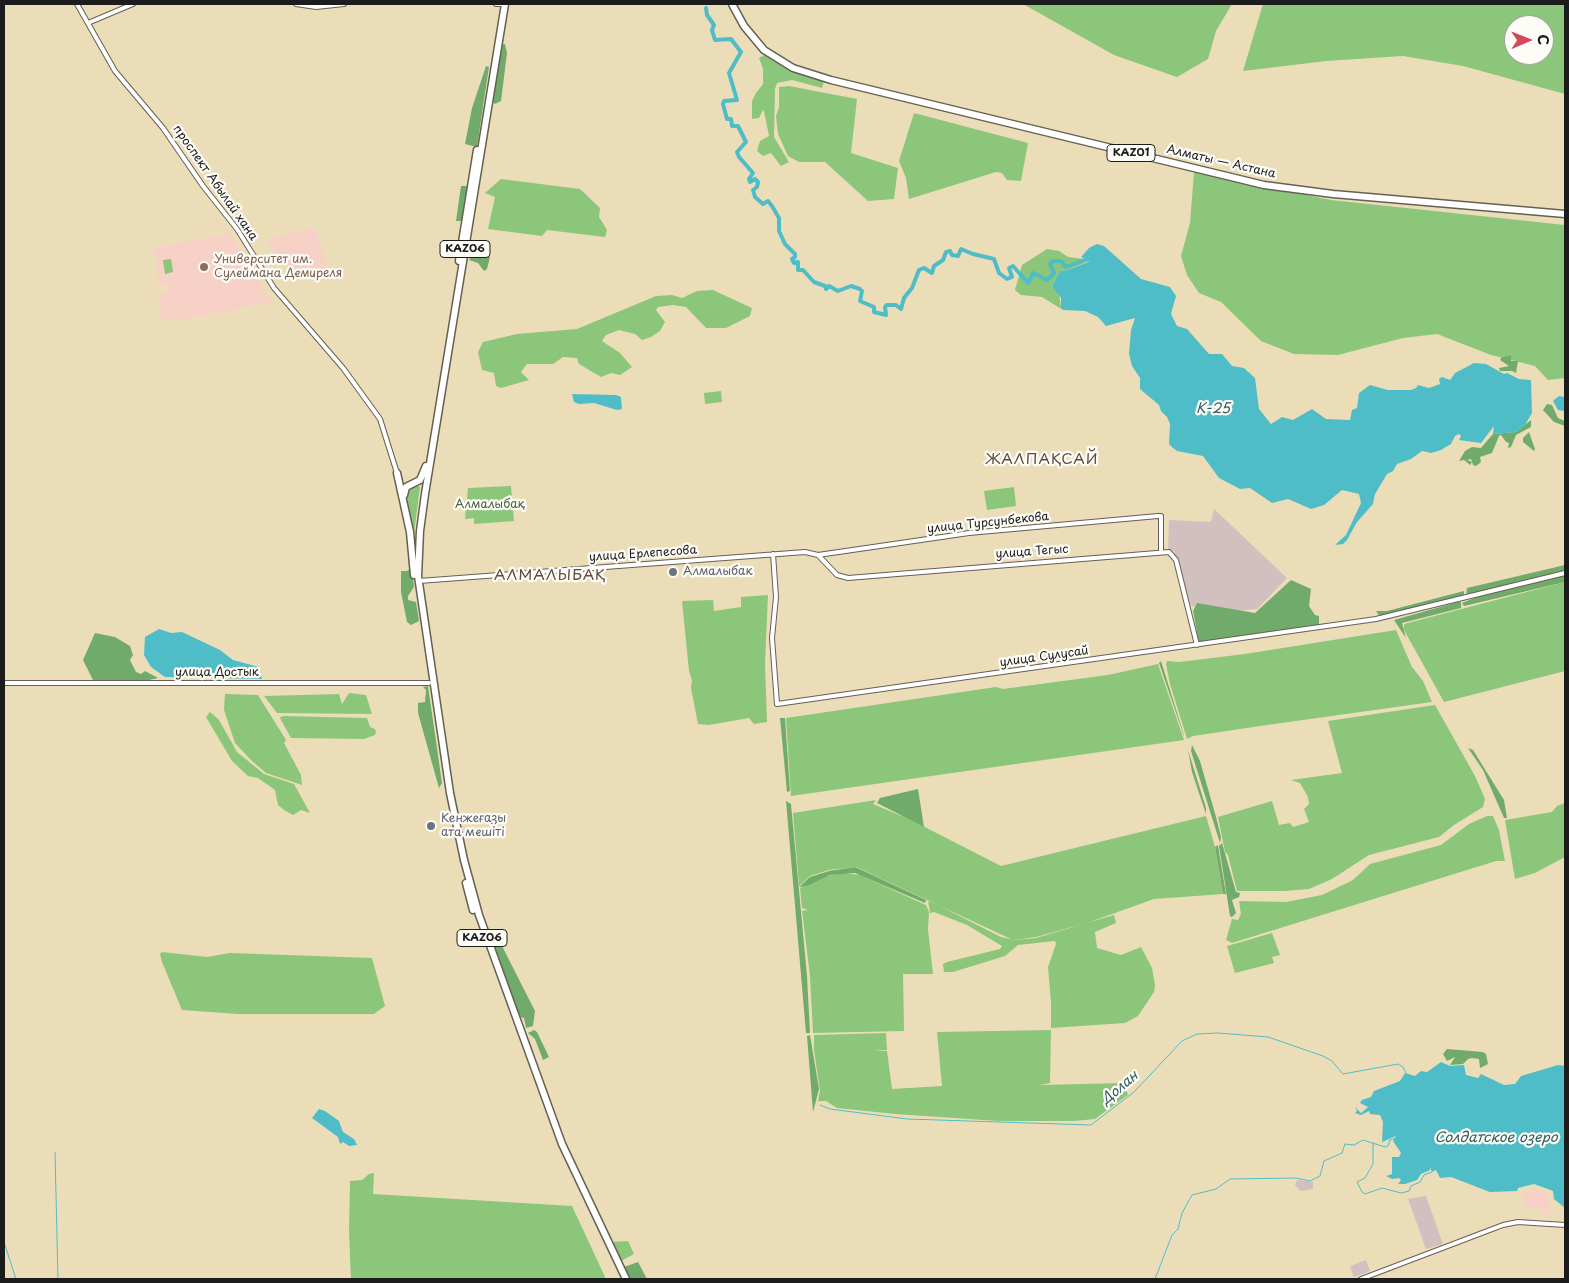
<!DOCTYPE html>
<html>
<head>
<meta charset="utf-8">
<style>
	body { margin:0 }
	#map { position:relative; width:1569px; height:1283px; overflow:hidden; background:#ecddb9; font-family:"Playpen Sans",sans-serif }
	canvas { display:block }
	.frame { position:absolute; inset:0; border:5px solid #1c1c1c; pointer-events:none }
	.north { position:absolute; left:1504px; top:15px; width:50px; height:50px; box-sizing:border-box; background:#fdfcf7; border:1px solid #a3a29f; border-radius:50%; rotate:89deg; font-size:14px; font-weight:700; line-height:20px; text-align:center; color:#1c1c1c }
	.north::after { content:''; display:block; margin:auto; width:18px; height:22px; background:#d1495b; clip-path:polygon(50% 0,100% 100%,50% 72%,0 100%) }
</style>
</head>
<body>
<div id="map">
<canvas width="1569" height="1283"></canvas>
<div class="frame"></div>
<div class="north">С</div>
</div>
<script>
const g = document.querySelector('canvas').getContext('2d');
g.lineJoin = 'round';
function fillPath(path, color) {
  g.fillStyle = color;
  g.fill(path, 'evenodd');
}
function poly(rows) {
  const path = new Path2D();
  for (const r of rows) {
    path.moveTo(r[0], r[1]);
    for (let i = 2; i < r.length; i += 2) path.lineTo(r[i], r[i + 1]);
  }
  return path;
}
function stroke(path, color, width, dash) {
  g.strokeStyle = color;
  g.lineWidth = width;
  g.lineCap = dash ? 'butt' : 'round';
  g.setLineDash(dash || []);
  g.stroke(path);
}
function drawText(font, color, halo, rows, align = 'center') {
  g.font = font + ' "Playpen Sans",sans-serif';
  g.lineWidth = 4.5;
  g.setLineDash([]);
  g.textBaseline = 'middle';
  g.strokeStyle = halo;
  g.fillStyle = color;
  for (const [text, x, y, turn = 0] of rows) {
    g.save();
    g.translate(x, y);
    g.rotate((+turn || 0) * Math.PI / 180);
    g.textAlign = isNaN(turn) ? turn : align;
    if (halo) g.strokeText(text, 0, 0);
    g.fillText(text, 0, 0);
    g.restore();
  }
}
fillPath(poly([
	[315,227,329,272,296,280,268,244,271,238],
	[230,233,272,302,181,320,180,317,162,320,157,293,164,292,172,285,159,285,154,248],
	[1533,1188,1547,1192,1549,1196,1550,1214,1542,1214,1542,1208,1523,1206,1522,1193]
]), '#f7d1c6');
fillPath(poly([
	[1214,509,1287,578,1257,609,1236,611,1191,606,1174,551,1168,550,1169,520,1211,522],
	[1297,1180,1313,1182,1313,1189,1301,1191,1295,1185],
	[1426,1196,1443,1244,1426,1249,1408,1199],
	[1366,1260,1370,1271,1354,1277,1350,1266]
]), '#d2bfbf');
fillPath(poly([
	[1023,4,1232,4,1216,31,1208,59,1177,77,1114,55],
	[1263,4,1565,4,1565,94,1463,66,1403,56,1326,61,1243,71],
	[1514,25,1544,25,1544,55,1514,55],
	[764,55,790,71,824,81,822,88,792,80,777,83,775,89,774,137,789,162,781,166,771,153,763,156,757,151,760,141,769,136,764,111,763,110,759,118,752,119,752,101,756,93,763,84,763,69,759,58],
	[789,86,857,99,851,153,898,168,894,199,868,201,825,162,799,162,788,156,778,134,776,116,779,107,779,87],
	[914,113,1028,143,1021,181,1007,180,1002,173,996,172,909,199,906,178,899,161],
	[1194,172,1331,200,1565,225,1565,378,1548,380,1535,366,1491,355,1437,334,1403,338,1338,355,1294,354,1261,341,1221,302,1199,293,1187,275,1181,256,1190,223],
	[501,179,580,189,600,208,599,217,607,230,605,237,547,230,542,236,488,229,495,197,485,193],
	[1047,249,1059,251,1068,257,1092,260,1068,270,1060,271,1052,286,1059,293,1061,308,1063,310,1042,297,1021,295,1015,290,1022,265],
	[171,259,173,272,165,274,163,260],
	[713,290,752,308,750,316,726,328,706,328,686,307,673,305,658,307,656,310,665,322,660,331,651,337,642,340,635,334,619,330,606,335,602,341,620,353,632,367,620,375,611,373,601,377,579,364,577,358,563,357,553,364,527,364,521,372,529,380,501,388,496,386,494,373,482,370,478,352,483,342,517,334,577,329,656,296,672,295,682,298,697,291],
	[721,391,722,402,705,404,704,393],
	[416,485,420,487,413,541,406,495,407,490],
	[511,486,514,521,474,524,474,518,465,519,468,488],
	[1014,487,1016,506,987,510,984,491],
	[1565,582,1565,671,1444,702,1404,630,1404,624],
	[768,595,765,663,767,722,754,724,749,718,709,725,698,724,691,688,692,680,689,671,682,601,713,600,714,611,741,607,741,597],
	[1396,630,1412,667,1423,681,1432,702,1267,725,1193,736,1187,739,1170,684,1166,664,1167,661,1179,662,1245,654],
	[1158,664,1184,740,791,796,786,718,996,687,1003,689,1108,675],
	[349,693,366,695,372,714,277,713,264,696,339,694,342,704],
	[225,694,258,695,286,740,284,743,301,775,302,785,266,773,251,760,235,743,224,710],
	[1435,705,1475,776,1485,799,1483,807,1454,825,1439,837,1369,855,1332,879,1309,889,1284,891,1237,891,1228,855,1225,852,1218,817,1272,801,1279,825,1290,823,1293,827,1309,822,1304,809,1309,804,1308,797,1300,783,1291,780,1342,773,1328,721],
	[210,712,219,720,237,752,264,774,294,784,310,813,301,810,293,815,284,810,278,805,275,790,258,778,248,776,232,761,206,717],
	[284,716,367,718,370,727,375,729,376,732,375,735,364,739,291,738,281,720,280,717],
	[876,800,873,804,911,820,1001,866,1206,816,1215,847,1223,894,1154,899,1087,923,1036,937,1013,940,856,867,829,870,810,876,799,886,793,813],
	[1565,803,1565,857,1535,873,1515,879,1505,820,1552,812,1557,806],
	[1487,816,1493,816,1499,830,1505,861,1496,861,1232,943,1226,940,1232,919,1238,920,1241,914,1239,901,1286,902,1322,895,1353,880,1370,864,1441,845,1469,824],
	[844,873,860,875,926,905,929,912,928,929,933,974,903,974,904,1031,813,1033,810,976,802,911,808,910,802,908,800,888,827,876],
	[928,900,1001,937,1014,940,1036,938,1114,915,1116,923,1095,932,1097,948,1121,955,1141,947,1152,968,1155,985,1154,992,1138,1016,1125,1023,1051,1028,1051,1002,1048,967,1056,944,1055,941,1018,945,1005,956,953,972,944,972,943,964,947,962,1000,949,1002,946,967,925,934,912,930,913],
	[1272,933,1280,955,1272,957,1274,963,1235,973,1227,946],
	[162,952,207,957,230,953,372,958,385,1006,374,1014,238,1014,182,1010,162,962,160,954],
	[1051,1030,1050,1083,1039,1085,1124,1083,1128,1095,1095,1119,1074,1121,998,1121,895,1114,837,1108,826,1101,818,1101,820,1091,814,1050,814,1035,886,1033,887,1050,874,1050,887,1051,892,1089,942,1086,937,1032],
	[374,1173,373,1194,572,1206,606,1279,351,1279,349,1232,350,1181,362,1180,369,1174],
	[628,1241,634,1254,621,1261,610,1242]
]), '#8bc67b');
fillPath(poly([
	[502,44,505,44,507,53,501,101,495,104,493,102],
	[486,66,489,67,477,147,465,144,472,108],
	[461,186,470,186,463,221,456,221],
	[472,256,490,257,487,269,484,271,478,263,469,260],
	[1511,355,1511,361,1518,361,1516,373,1512,371,1500,371,1499,368,1509,366,1500,360,1501,358],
	[1547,404,1552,405,1558,418,1565,421,1565,426,1554,422,1543,410],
	[1531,420,1531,427,1516,435,1511,447,1508,448,1509,443,1506,442,1501,435,1499,436,1492,453,1480,457,1481,462,1476,466,1473,465,1471,459,1467,460,1472,462,1470,465,1464,460,1459,461,1465,451,1472,447,1481,448,1493,434,1516,432],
	[1529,432,1535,449,1534,451,1523,442,1523,438],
	[1565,565,1565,570,1466,596,1467,588],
	[412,568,414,587,408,596,408,600,416,602,419,621,411,625,407,622,401,592,401,571,407,571],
	[1565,575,1565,582,1464,606,1462,603,1477,597],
	[1291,580,1311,589,1309,606,1315,615,1319,616,1319,625,1199,643,1193,611,1197,603,1255,613],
	[1464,591,1464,596,1380,617,1376,611,1387,611],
	[1458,602,1461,602,1461,608,1402,623,1406,638,1394,620],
	[95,633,115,637,130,646,133,655,130,660,136,672,141,674,145,671,158,678,145,681,93,680,83,660],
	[1161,661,1184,735,1184,736,1159,663],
	[428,686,442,783,439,788,418,713,418,703,425,702,426,690,423,687],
	[780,718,785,718,790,791,787,792],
	[1192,745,1200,761,1216,817,1221,837,1220,843,1191,751],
	[1468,748,1473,750,1504,800,1507,818,1504,818,1483,770],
	[1188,750,1206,808,1206,814,1192,772],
	[918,789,924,827,877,803,880,798],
	[786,801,791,804,807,976,810,1033,806,1033],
	[1222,843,1236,892,1240,893,1239,897,1232,900,1236,913,1232,917,1230,916,1219,846],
	[1218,845,1219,852,1226,894,1223,894,1215,847],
	[855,867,926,900,925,903,855,873,830,875,807,886,799,887,810,877,829,871],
	[502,946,535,1011,533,1026,526,1028,524,1018,520,1017,494,947],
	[534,1030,537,1032,549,1057,543,1060,535,1039,528,1033],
	[810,1035,819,1089,813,1112,807,1036],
	[1447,1049,1483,1052,1486,1054,1488,1064,1480,1068,1479,1059,1472,1058,1468,1059,1463,1064,1450,1065,1455,1057,1447,1061,1443,1054],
	[638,1262,647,1279,629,1279,624,1267]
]), '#70ab6b');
fillPath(poly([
	[1097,244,1104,246,1141,279,1170,287,1176,296,1171,314,1177,326,1187,329,1209,354,1222,354,1232,366,1244,368,1255,378,1259,409,1271,424,1282,417,1293,420,1312,409,1326,419,1350,420,1352,410,1357,408,1359,393,1370,385,1388,390,1411,390,1416,388,1418,385,1429,388,1440,384,1439,379,1442,377,1450,380,1455,373,1474,363,1486,364,1504,374,1507,373,1519,379,1531,380,1532,413,1525,425,1516,432,1493,434,1494,426,1481,443,1459,440,1461,436,1459,434,1455,436,1451,444,1441,450,1431,453,1422,451,1411,459,1397,464,1393,471,1387,474,1375,494,1373,504,1357,522,1347,540,1343,544,1335,545,1346,535,1361,503,1359,494,1342,490,1324,505,1311,509,1288,499,1272,503,1250,488,1240,489,1219,478,1203,456,1177,451,1172,447,1169,444,1170,424,1167,417,1161,411,1159,405,1140,389,1140,378,1132,366,1129,354,1131,330,1135,318,1106,326,1098,317,1085,311,1063,310,1061,308,1061,298,1052,286,1060,271,1068,270,1091,261,1081,257,1089,248],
	[572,394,616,395,621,397,622,409,617,410,594,403,579,404,574,402],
	[1559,396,1565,397,1565,411,1558,410,1553,401],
	[159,629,171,633,182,632,220,650,233,660,259,667,262,679,165,677,151,667,144,655,145,637],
	[1441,1062,1450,1066,1464,1065,1466,1075,1478,1078,1481,1074,1504,1085,1515,1084,1521,1076,1558,1065,1565,1066,1565,1208,1554,1199,1553,1191,1534,1184,1518,1188,1517,1191,1490,1192,1451,1177,1440,1178,1436,1170,1432,1172,1430,1167,1430,1170,1421,1174,1417,1180,1405,1184,1398,1184,1401,1180,1399,1178,1392,1179,1386,1176,1392,1174,1392,1157,1399,1157,1401,1153,1393,1141,1396,1136,1382,1142,1383,1122,1380,1115,1370,1114,1369,1111,1361,1115,1355,1113,1357,1111,1355,1107,1361,1113,1368,1107,1360,1103,1362,1100,1371,1097,1374,1091,1400,1081,1405,1073,1415,1076,1421,1071,1427,1072],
	[319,1109,325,1111,339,1121,343,1132,354,1139,357,1145,349,1146,343,1142,340,1144,338,1137,312,1118]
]), '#4fbdc7');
stroke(poly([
	[820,1105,830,1109,907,1119,1091,1125,1134,1092,1182,1041,1197,1034,1218,1033,1268,1037,1323,1056,1332,1061,1343,1074,1398,1064,1403,1067,1406,1073],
	[1373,1143,1373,1164,1365,1178,1357,1182,1362,1192,1365,1194,1382,1188,1401,1193,1409,1191,1411,1186,1420,1182,1424,1175,1432,1172],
	[55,1152,58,1279],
	[4,1242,16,1279],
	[1155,1279,1172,1235,1178,1229,1182,1213,1192,1195,1216,1189,1230,1179,1296,1178,1310,1181,1320,1176,1324,1161,1342,1153,1345,1144,1354,1145,1363,1140,1385,1147,1388,1146,1390,1140,1396,1138]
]), '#4fbdc7', 1);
stroke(poly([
	[706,8,707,15,714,25,712,30,715,40,731,39,741,52,729,73,737,100,724,101,723,104,727,119,731,119,732,126,738,126,746,142,737,152,739,157,753,173,749,179,750,182,755,179,758,182,757,187,753,190,755,197,763,204,768,201,772,206,779,218,779,231,785,244,795,254,795,257,792,259,794,263,798,262,798,270,803,270,814,282,825,286,826,289,829,286,838,291,851,286,860,289],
	[862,291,860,301,874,307,874,312,886,315,885,307,887,305,896,305,901,309,904,298,912,288,919,270,924,268,932,273,934,266,943,260,946,252,950,251,952,255,958,256,961,249,973,254,994,259,999,273,1007,279,1012,277,1009,268,1013,266,1028,283,1033,273,1047,280,1054,273,1050,264,1053,261,1061,261,1066,267,1087,259,1096,261]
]), '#4fbdc7', 4);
const secondary = poly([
	[77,4,115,71,163,128,203,186,237,229,274,288,343,368,380,419,397,473],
	[296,4,316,7,344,4],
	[496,4,501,4],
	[88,23,133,4],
	[773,554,776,597,772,638,777,704,1376,619,1565,573],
	[818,555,969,533,1158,516,1161,516,1161,552],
	[419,581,805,552,818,555,837,575,848,578,1169,552,1176,560,1197,645],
	[4,683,429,683],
	[1361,1279,1503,1225,1518,1222,1565,1225]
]);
const highway = poly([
	[505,4,425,494,420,531,418,576,450,793,464,860,479,915,562,1144,626,1279],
	[732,4,744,26,764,50,793,68,831,80,1264,185,1333,194,1565,214],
	[459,261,477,150],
	[397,473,410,532,414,575],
	[404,495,406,487,420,480,426,466],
	[466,883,473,910]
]);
stroke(secondary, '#656053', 6);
stroke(highway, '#656053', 9);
stroke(secondary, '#fff', 4);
stroke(highway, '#fff', 6);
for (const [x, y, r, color] of [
	[204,267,5,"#8d6e63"],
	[673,572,5,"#6b7280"],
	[431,826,5,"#6b7280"]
]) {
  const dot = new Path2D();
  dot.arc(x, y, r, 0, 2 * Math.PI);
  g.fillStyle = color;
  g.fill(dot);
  stroke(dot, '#fdfcf7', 2);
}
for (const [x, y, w] of [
	[1131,153,48],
	[465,249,50],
	[482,938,50]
]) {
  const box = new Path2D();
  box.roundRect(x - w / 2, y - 8.5, w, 17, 4);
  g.fillStyle = '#fdfcf7';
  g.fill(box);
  stroke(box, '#1c1c1c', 1);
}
drawText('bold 11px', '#1c1c1c', null, [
	["KАZ01",1131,153],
	["KАZ06",465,249],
	["KАZ06",482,938]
]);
drawText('12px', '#1c1c1c', '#fdfcf7', [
	["Алматы — Астана",1221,162,13],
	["проспект Абылай хана",215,183,55],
	["улица Турсунбекова",988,523,-6],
	["улица Тегыс",1032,552,-4],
	["улица Ерлепесова",643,554,-4],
	["улица Сулусай",1044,657,-8],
	["улица Достык",217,673]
]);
drawText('12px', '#785e54', '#fdfcf7', [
	["Университет им.",214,260],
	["Сулеймана Демиреля",214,274]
], 'left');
drawText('12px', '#486042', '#fdfcf7', [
	["Алмалыбақ",490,505]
]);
drawText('12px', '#5b616d', '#fdfcf7', [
	["Алмалыбак",683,572],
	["Кенжеғазы",441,819],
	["ата мешіті",441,833]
], 'left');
drawText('italic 14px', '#305c60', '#fdfcf7', [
	["К-25",1213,409],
	["Долан",1120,1088,-40],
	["Солдатское озеро",1496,1138]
]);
g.letterSpacing = '1px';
drawText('15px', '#5f4c41', '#fdfcf7', [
	["ЖАЛПАҚСАЙ",1042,460],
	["АЛМАЛЫБАҚ",550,576]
]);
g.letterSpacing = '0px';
</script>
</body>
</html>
